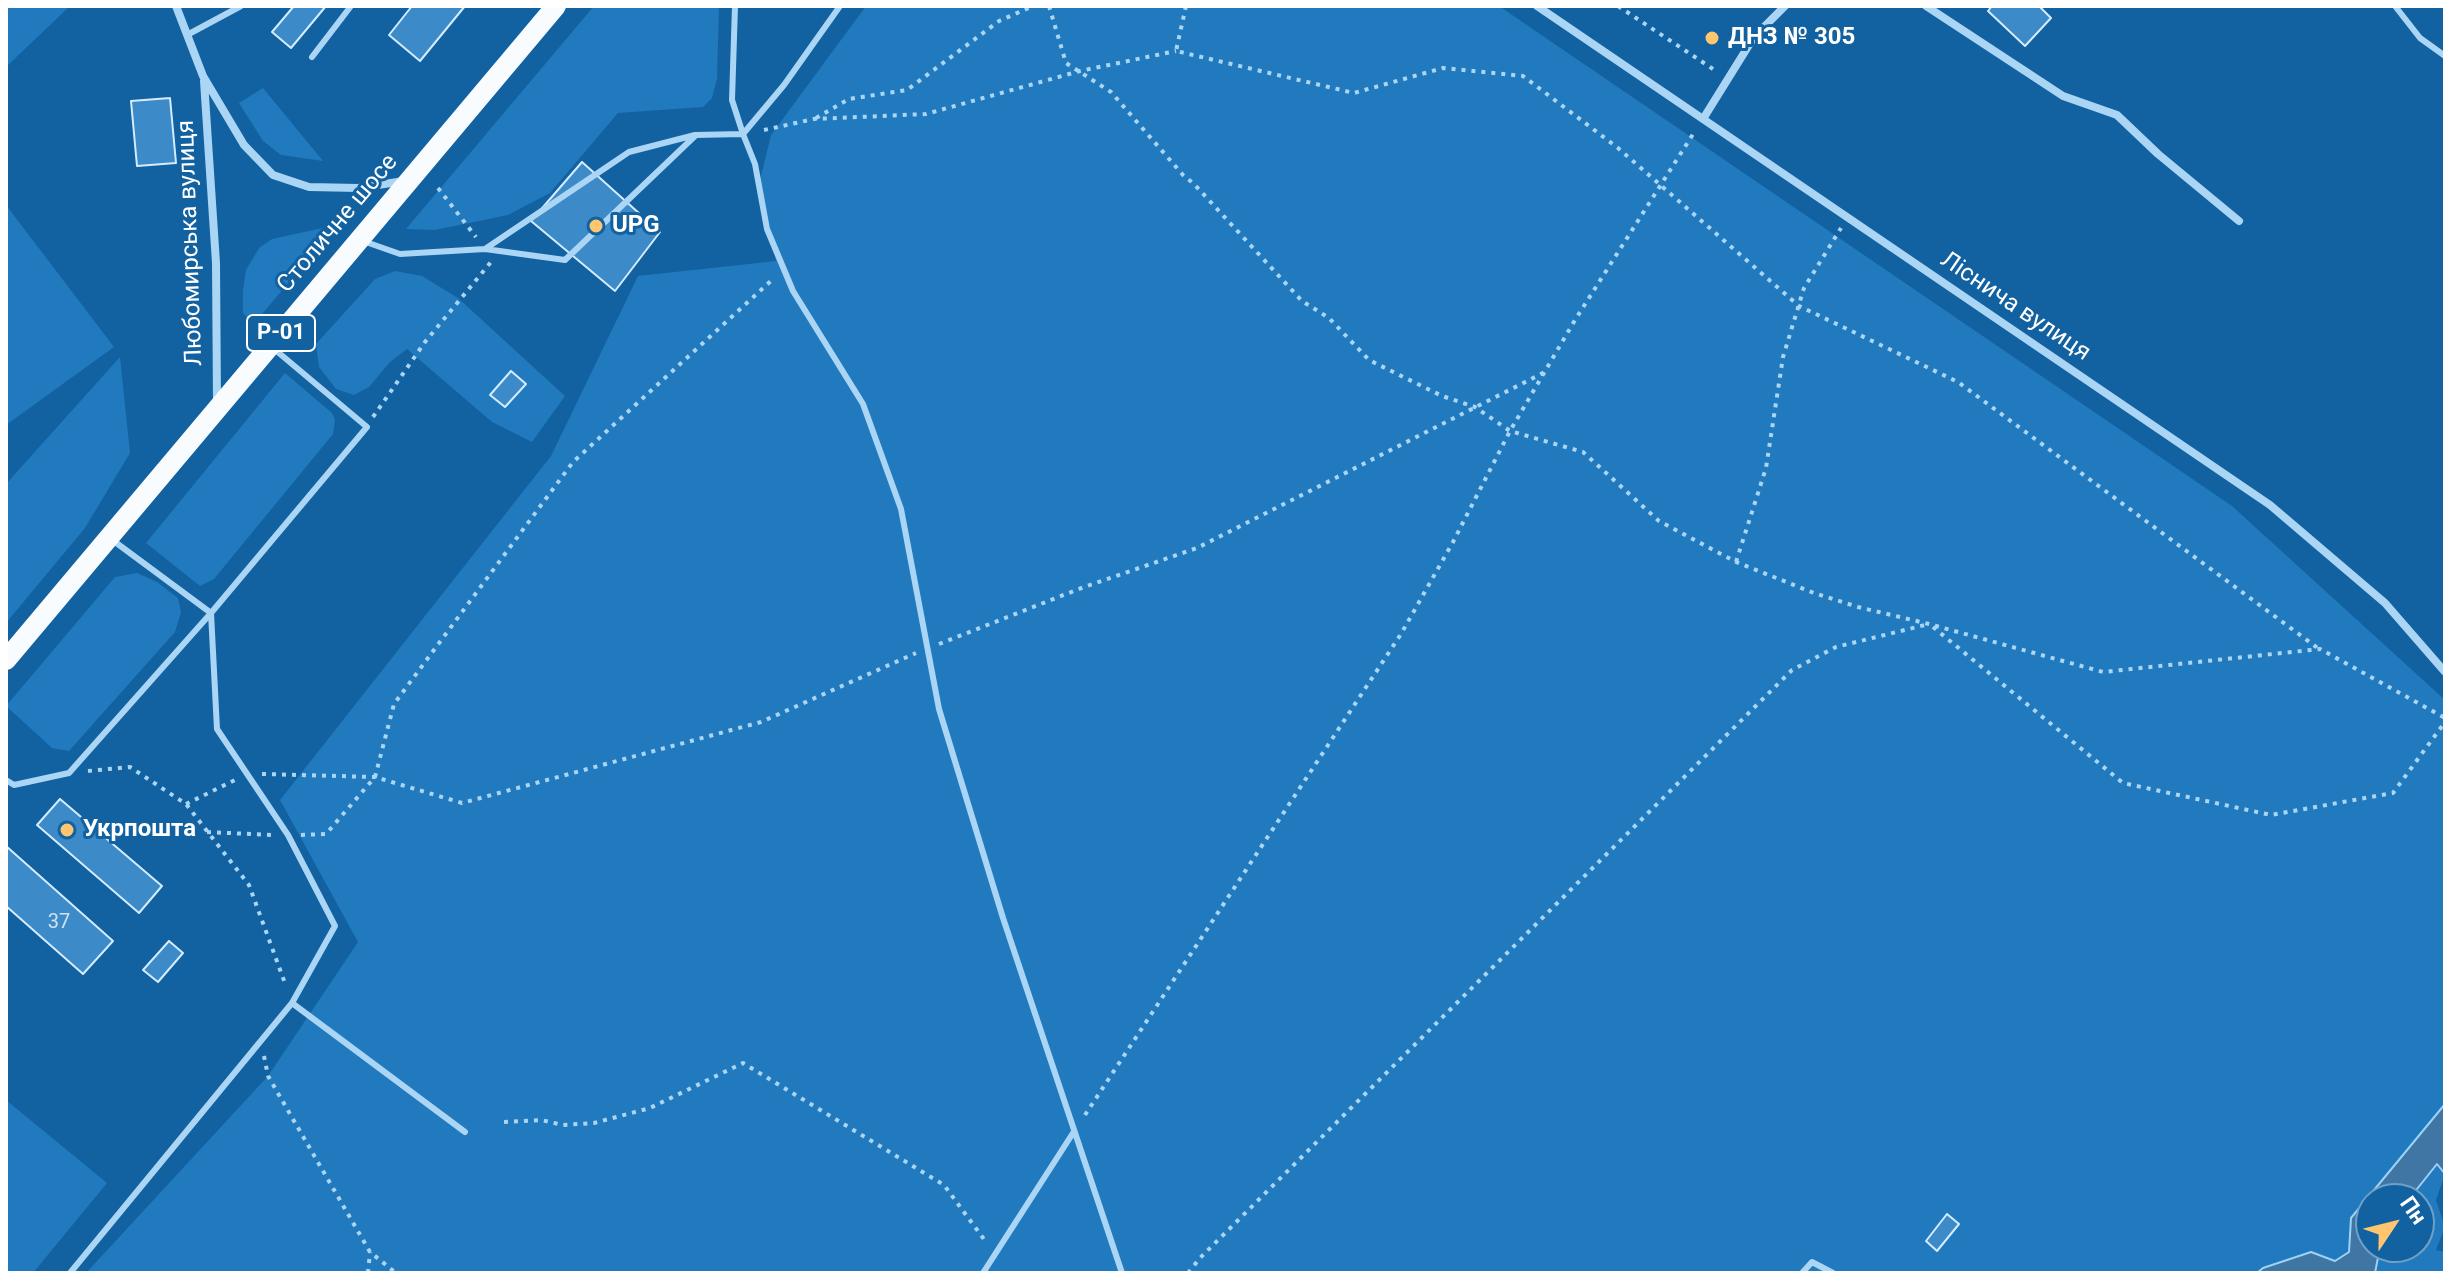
<!DOCTYPE html>
<html>
<head>
<meta charset="utf-8">
<style>
	body { margin:0 }
	#map { position:relative; width:2451px; height:1279px; overflow:hidden; background:#1261a0; font-family:Roboto,sans-serif }
	canvas { display:block }
	.frame { position:absolute; inset:0; border:8px solid #fff; pointer-events:none }
	.north { position:absolute; left:2355px; top:1183px; width:80px; height:80px; box-sizing:border-box; background:#1261a0; border:2px solid #71a0c6; border-radius:50%; rotate:55deg; font-size:22px; font-weight:700; line-height:32px; text-align:center; color:#fff }
	.north::after { content:''; display:block; margin:auto; width:28px; height:36px; background:#ffc56f; clip-path:polygon(50% 0,100% 100%,50% 72%,0 100%) }
</style>
</head>
<body>
<div id="map">
<canvas width="2451" height="1279"></canvas>
<div class="frame"></div>
<div class="north">Пн</div>
</div>
<script>
const g = document.querySelector('canvas').getContext('2d');
g.lineJoin = 'round';
function fillPath(path, color) {
  g.fillStyle = color;
  g.fill(path, 'evenodd');
}
function poly(rows) {
  const path = new Path2D();
  for (const r of rows) {
    path.moveTo(r[0], r[1]);
    for (let i = 2; i < r.length; i += 2) path.lineTo(r[i], r[i + 1]);
  }
  return path;
}
function stroke(path, color, width, dash) {
  g.strokeStyle = color;
  g.lineWidth = width;
  g.lineCap = dash ? 'butt' : 'round';
  g.setLineDash(dash || []);
  g.stroke(path);
}
function drawText(font, color, halo, rows, align = 'center') {
  g.font = font + ' Roboto,sans-serif';
  g.lineWidth = 6;
  g.setLineDash([]);
  g.textBaseline = 'middle';
  g.strokeStyle = halo;
  g.fillStyle = color;
  for (const [text, x, y, turn = 0] of rows) {
    g.save();
    g.translate(x, y);
    g.rotate((+turn || 0) * Math.PI / 180);
    g.textAlign = isNaN(turn) ? turn : align;
    if (halo) g.strokeText(text, 0, 0);
    g.fillText(text, 0, 0);
    g.restore();
  }
}
fillPath(poly([
	[6,6,70,6,6,67],
	[594,6,719,6,717,79,712,98,703,107,618,113,550,193,508,215,435,230,406,229],
	[866,6,1499,6,2232,506,2445,700,2445,1104,2351,1218,2349,1252,2335,1261,2311,1252,2263,1268,2257,1273,86,1273,268,1076,358,942,280,800,551,456,638,276,776,261,760,180,771,135],
	[263,88,323,161,281,155,263,141,239,103],
	[6,205,114,347,6,425],
	[340,221,253,325,243,313,243,290,246,270,259,248,272,239,327,227],
	[395,271,422,276,458,298,565,396,532,442,492,422,407,349,390,362,369,387,354,395,336,389,319,367,316,344,375,279],
	[120,357,130,453,85,528,6,623,6,484],
	[285,373,332,413,335,420,333,434,214,579,200,586,146,543],
	[137,573,157,582,178,598,181,612,175,632,69,751,52,748,6,706,115,577],
	[6,1100,107,1183,33,1273,6,1273],
	[2438,1164,2445,1174,2436,1200,2445,1227,2436,1250,2445,1252,2445,1273,2375,1273,2373,1272,2380,1247,2419,1247,2419,1199,2409,1199]
]), '#217abe');
const water = poly([
	[2445,1104,2445,1174,2437,1164,2409,1199,2371,1199,2371,1247,2380,1247,2375,1273,2257,1273,2263,1268,2311,1252,2335,1261,2349,1252,2351,1218,2445,1104]
]);
fillPath(water, '#3f76a3');
stroke(water, '#9dd2f8', 2);
const building = poly([
	[294,6,326,6,291,48,272,32,294,6],
	[412,6,465,6,420,61,389,35,412,6],
	[1992,6,2039,6,2051,18,2025,46,1988,11,1992,6],
	[170,98,176,163,137,166,131,101,170,98],
	[582,162,660,232,615,291,531,221,582,162],
	[511,371,526,384,505,407,490,395,511,371],
	[60,799,162,886,139,913,37,825,60,799],
	[6,846,113,941,83,974,6,906,6,846],
	[169,941,183,953,158,982,143,970,169,941],
	[1947,1214,1959,1224,1937,1251,1926,1241,1947,1214]
]);
fillPath(building, '#3c8ac7');
stroke(building, '#d4ecfe', 2);
stroke(poly([
	[1049,6,1066,63,1111,92,1183,175,1194,184,1302,301,1329,318,1369,360,1442,396,1475,407,1510,431,1583,452,1659,521,1736,562,1814,593,1858,607,1929,624,2103,672,2320,649,2445,718],
	[1186,6,1176,51,1354,93,1443,68,1523,76,1618,148,1799,306,1958,382,2319,649],
	[1618,6,1716,71],
	[816,118,849,99,907,90,999,21,1033,6],
	[764,130,814,119,926,114,1080,71,1176,51],
	[438,188,476,237],
	[373,417,425,342,491,262],
	[1736,562,1766,468,1783,357,1804,288,1841,228],
	[1933,627,2123,783,2271,815,2393,793,2445,722],
	[939,644,1084,587,1197,548,1545,372],
	[88,771,130,767,186,804,249,885,286,986],
	[262,774,375,777,462,803,761,722,916,653],
	[186,804,235,780],
	[207,832,272,835],
	[301,835,326,834,375,777,394,704,573,462,773,279],
	[264,1056,268,1076,370,1252,396,1273],
	[1085,1115,1401,634,1453,542,1510,431,1575,320,1695,131],
	[504,1122,541,1120,563,1125,594,1123,650,1108,743,1063,944,1185,986,1242],
	[368,1273,370,1252],
	[1188,1273,1200,1258,1792,670,1836,647,1925,625]
]), '#abd5f5', 4, [4, 6]);
stroke(poly([
	[840,6,784,85,743,134,755,164,767,229,793,291,863,404,901,509,939,709,1003,918,1122,1273],
	[2395,6,2420,38,2445,56],
	[187,35,241,6],
	[312,57,351,6],
	[363,241,400,254,485,249,629,152,695,135,743,134,732,100,735,6],
	[485,249,565,260,695,136],
	[6,780,14,785,69,773,211,613,367,427,273,348],
	[292,1003,465,1132],
	[70,1273,292,1003,335,926,288,835,217,729,211,613,111,539],
	[983,1273,1073,1133],
	[1802,1273,1812,1262,1833,1273]
]), '#abd5f5', 6);
stroke(poly([
	[176,6,203,76,244,145,273,175,309,187,358,188,404,181],
	[1537,6,2270,505,2385,603,2445,672],
	[1926,6,2063,96,2117,115,2158,154,2239,221],
	[204,81,216,263,217,403],
	[1703,119,1754,37,1785,6]
]), '#abd5f5', 8);
stroke(poly([
	[6,660,556,6]
]), '#f9fcff', 20);
for (const [x, y, r, color] of [
	[1712,38,8,"#ffc56f"],
	[596,226,8,"#ffc56f"],
	[67,830,8,"#ffc56f"]
]) {
  const dot = new Path2D();
  dot.arc(x, y, r, 0, 2 * Math.PI);
  g.fillStyle = color;
  g.fill(dot);
  stroke(dot, '#1261a0', 3);
}
drawText('20px', '#cee2f1', null, [
	["37",59,923]
]);
for (const [x, y, w] of [
	[281,333,68]
]) {
  const box = new Path2D();
  box.roundRect(x - w / 2, y - 18, w, 36, 6);
  g.fillStyle = '#1261a0';
  g.fill(box);
  stroke(box, '#fff', 2);
}
drawText('bold 22px', '#fff', null, [
	["Р-01",281,333]
]);
drawText('bold 24px', '#fff', '#1261a0', [
	["ДНЗ № 305",1728,38],
	["UPG",612,226],
	["Укрпошта",83,830]
], 'left');
drawText('24px', '#fff', '#1261a0', [
	["Столичне шосе",338,224,-50],
	["Любомирська вулиця",191,243,-92],
	["Ліснича вулиця",2015,307,34]
]);
</script>
</body>
</html>
